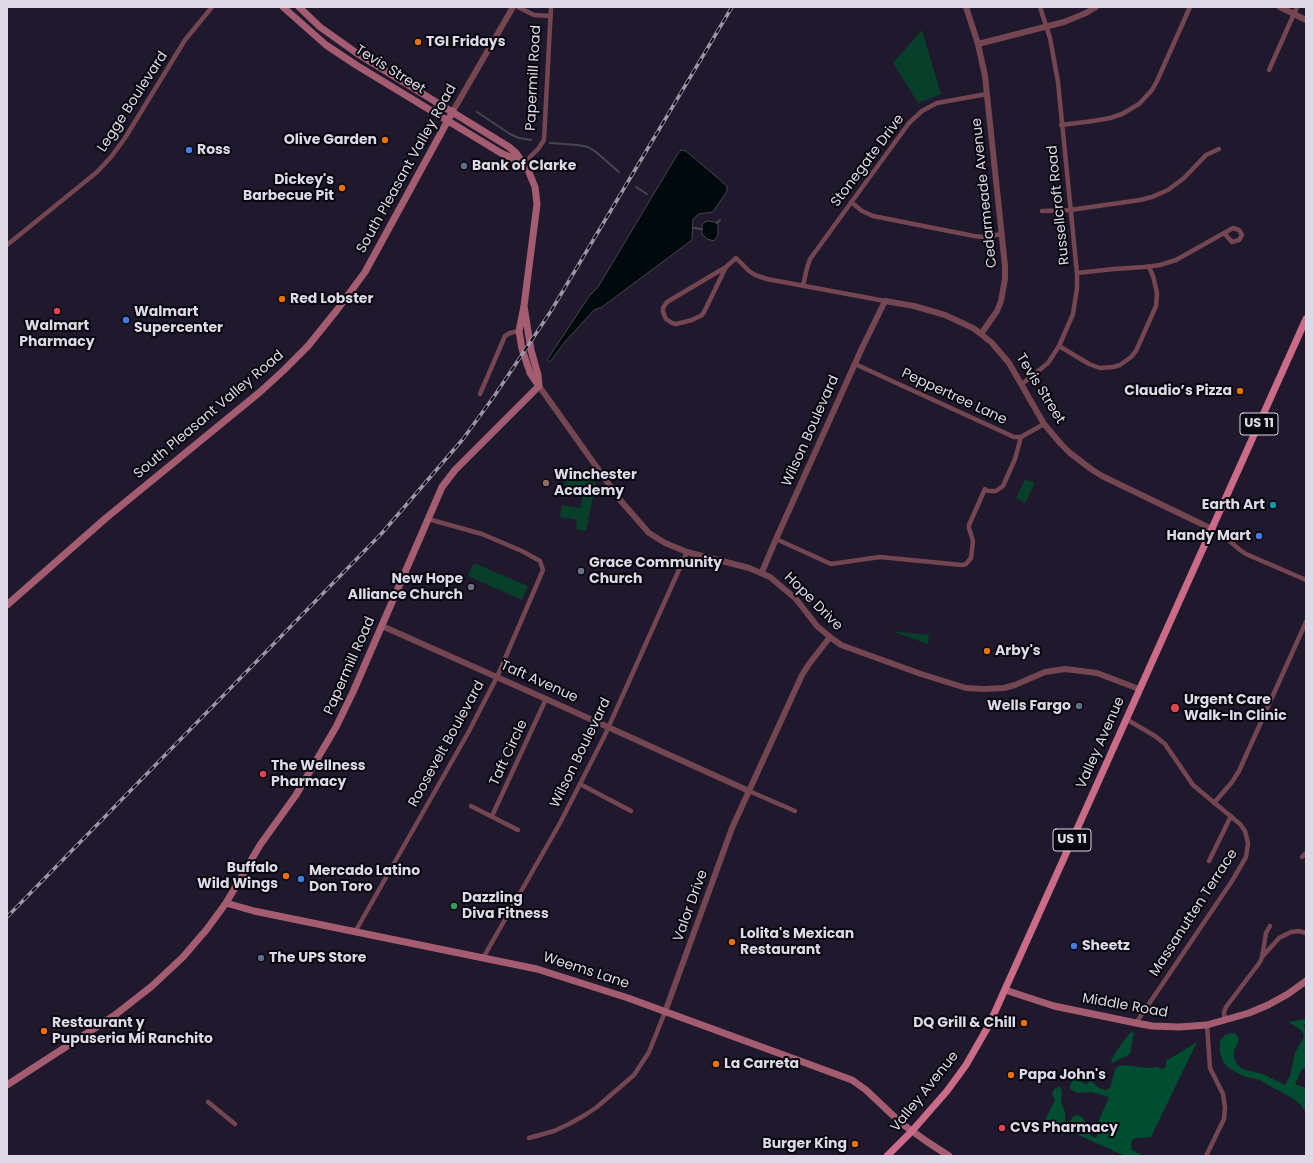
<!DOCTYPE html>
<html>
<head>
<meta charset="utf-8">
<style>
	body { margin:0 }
	#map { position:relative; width:1313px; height:1163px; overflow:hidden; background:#20182c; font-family:Poppins,sans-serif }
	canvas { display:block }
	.frame { position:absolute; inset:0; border:8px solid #ded9e7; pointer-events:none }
</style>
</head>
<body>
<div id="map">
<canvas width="1313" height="1163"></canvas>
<div class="frame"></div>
</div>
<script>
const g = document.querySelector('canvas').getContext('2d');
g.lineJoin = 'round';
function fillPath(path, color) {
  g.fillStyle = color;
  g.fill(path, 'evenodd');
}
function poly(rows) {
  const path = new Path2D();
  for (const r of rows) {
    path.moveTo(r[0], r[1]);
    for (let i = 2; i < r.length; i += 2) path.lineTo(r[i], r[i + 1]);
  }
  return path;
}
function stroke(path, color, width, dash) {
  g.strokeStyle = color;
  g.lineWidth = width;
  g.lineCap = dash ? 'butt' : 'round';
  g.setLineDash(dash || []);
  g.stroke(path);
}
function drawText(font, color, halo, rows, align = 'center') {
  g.font = font + ' Poppins,sans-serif';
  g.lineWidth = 4;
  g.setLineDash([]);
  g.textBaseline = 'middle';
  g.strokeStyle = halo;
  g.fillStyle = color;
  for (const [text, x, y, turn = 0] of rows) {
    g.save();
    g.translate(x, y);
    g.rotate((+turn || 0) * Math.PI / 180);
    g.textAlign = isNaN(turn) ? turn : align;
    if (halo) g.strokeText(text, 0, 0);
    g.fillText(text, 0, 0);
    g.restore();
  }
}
fillPath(poly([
	[922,30,941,94,918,103,893,63],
	[566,477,596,482,586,531,576,529,577,520,560,517,562,505,580,508,583,495,563,491],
	[1025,479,1035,483,1025,503,1016,498],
	[474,563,528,586,522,600,468,576],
	[891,631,929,635,928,644]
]), '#083f2a');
fillPath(poly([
	[1306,1019,1304,1027,1306,1032,1306,1069,1302,1069,1295,1084,1306,1088,1306,1113,1301,1105,1292,1098,1259,1080,1243,1076,1227,1067,1223,1061,1220,1053,1220,1041,1225,1035,1232,1033,1236,1034,1239,1040,1234,1051,1234,1058,1237,1064,1242,1069,1263,1074,1285,1085,1290,1076,1295,1053,1303,1039,1304,1034,1301,1030,1288,1022],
	[1134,1032,1130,1054,1112,1063,1111,1061,1113,1057,1122,1043,1130,1033],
	[1197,1042,1151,1137,1136,1138,1132,1140,1131,1145,1132,1150,1142,1155,1142,1156,1125,1156,1045,1120,1055,1100,1052,1094,1054,1089,1060,1086,1062,1092,1061,1102,1065,1112,1065,1118,1066,1122,1069,1122,1074,1116,1078,1115,1083,1118,1091,1136,1095,1138,1097,1136,1097,1128,1099,1120,1109,1097,1092,1092,1081,1093,1075,1092,1070,1089,1070,1086,1072,1080,1076,1077,1079,1078,1083,1083,1086,1084,1091,1081,1099,1088,1106,1090,1110,1088,1115,1070,1118,1066,1123,1065,1150,1068,1156,1067,1162,1069,1166,1067,1166,1061]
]), '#004d32');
const water = poly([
	[681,150,686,151,727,186,727,191,713,212,699,214,693,219,692,240,602,307,594,310,564,343,550,362,547,360,590,295,598,287,677,155,681,150],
	[708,221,715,222,718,225,718,235,714,241,707,239,702,234,702,225,705,222,708,221]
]);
fillPath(water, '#00090c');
stroke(water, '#43474e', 1);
stroke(poly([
	[477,112,510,134,519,138,531,140],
	[550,143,578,145,588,147,596,152,619,172],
	[636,187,647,194],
	[717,223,720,220],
	[693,228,702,229]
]), '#43474e', 2);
stroke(poly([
	[518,7,534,15,551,16],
	[1269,70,1297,7],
	[1061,125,1093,121,1110,118,1122,114,1139,104,1152,90,1157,81,1190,7],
	[523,164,538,149,544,140,551,7],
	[851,202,862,211,873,216,974,236,983,237,1002,234],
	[1042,211,1070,210,1140,200,1152,197,1168,190,1184,178,1206,155,1219,149],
	[7,245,97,172,111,157,125,138,185,40,212,7],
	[726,267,705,310,702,315,692,320,676,324,672,323,666,319,663,312,663,308,667,302,726,267],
	[726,267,736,258,749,271,755,275,767,279,885,301],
	[1077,273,1114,269,1144,267,1160,265,1176,260,1233,228,1239,230,1242,235,1239,240,1232,242,1224,233],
	[803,286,807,268,810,259,909,123,922,111,937,103,987,94],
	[1059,346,1089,364,1100,368,1113,367,1120,365,1131,357,1136,351,1156,306,1157,293,1153,276,1149,267],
	[855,364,1014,437,1021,437,1044,424],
	[1022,384,1048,363,1059,346,1073,314,1077,288,1077,273,1058,82,1050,38,1040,7],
	[480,394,505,336,510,333,519,331],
	[1212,529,1225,537,1240,550,1246,554,1306,580],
	[776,539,831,564,880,557,962,565,966,564,971,558,973,541,969,528,969,525,985,489,988,491,996,491,1003,486,1015,459,1021,437],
	[1126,719,1155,736,1165,744,1193,785,1240,824,1245,831,1248,843,1246,857,1232,881,1136,1023],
	[580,784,631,811],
	[749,791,795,811],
	[1214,803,1232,782,1239,771,1306,622],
	[471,806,518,830],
	[492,816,546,699],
	[1302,857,1306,853],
	[1209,861,1231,816],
	[355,932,468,733,497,677,543,570,540,561,522,551,482,534,428,519],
	[1263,956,1279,938,1291,932,1299,931,1306,933],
	[483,958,560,823,604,737,687,552],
	[1225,1021,1224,1012,1226,1007,1260,962,1262,957,1266,933,1270,926],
	[208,1102,235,1124],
	[529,1138,554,1131,569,1124,585,1115,597,1107,634,1075,649,1052,665,1012],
	[1206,1156,1224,1119,1225,1108,1223,1094,1210,1068,1207,1025]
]), '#734652', 4.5);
stroke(poly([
	[966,7,978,44,985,76,1005,266,1005,279,1001,301,997,311,981,334],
	[1280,7,1306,20],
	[978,44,1064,22,1086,13,1096,7],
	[453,111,513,7],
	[539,386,620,500,649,533,665,543,687,552,749,568,770,577,796,599,817,626,830,637,841,645,921,674,966,688,984,689,1004,688,1015,685,1045,672,1065,669,1097,673,1139,689],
	[762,572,776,539,862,348,885,301,914,306,945,315,973,328,981,334,992,343,1009,363,1044,424,1061,444,1070,453,1091,469,1102,476,1212,529],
	[382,626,546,699,749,791],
	[665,1012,732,828,802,675,809,664,830,637]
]), '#734652', 6);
stroke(poly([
	[283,7,326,45,356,65,501,153,523,163],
	[299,7,320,27,358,54,509,147,516,153,528,170,535,187,537,204,524,306,519,331,522,349,530,373,539,386],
	[7,605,106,518,260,392,284,370,308,346,337,310,365,272,453,111],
	[226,903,254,911,537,969,628,998,852,1080,866,1090,901,1123,926,1141,949,1156],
	[1005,990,1054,1006,1136,1023,1152,1026,1179,1027,1207,1025,1249,1013,1268,1005,1288,994,1306,981],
	[7,1085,115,1015,152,986,183,957,207,929,226,903,260,845,296,795,336,727,353,692,442,487,455,470,539,386,538,375,531,350,524,306]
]), '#a45c70', 7);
stroke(poly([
	[887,1156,912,1131,947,1091,966,1065,989,1025,1306,319]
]), '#ca6c88', 7);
const rail = poly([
	[7,917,382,533,463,439,495,395,551,311,732,7]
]);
stroke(rail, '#9c96a6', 3.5);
stroke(rail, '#08060e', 2, [6]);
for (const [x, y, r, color] of [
	[418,42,4,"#e8710a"],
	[385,140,4,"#e8710a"],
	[189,150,4,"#3f7fe0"],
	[464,166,4,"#5c6f8a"],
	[342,188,4,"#e8710a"],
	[282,299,4,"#e8710a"],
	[57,311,4,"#e0444e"],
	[126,320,4,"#3f7fe0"],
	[1240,391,4,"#e8710a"],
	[546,483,4,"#8d6e63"],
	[1273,505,4,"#0f9aa8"],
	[1259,536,4,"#3f7fe0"],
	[581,571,4,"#6b7280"],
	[471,587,4,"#6b7280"],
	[987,651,4,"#e8710a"],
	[1079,706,4,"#5c6f8a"],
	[1175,708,5,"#e0444e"],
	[263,774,4,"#e0444e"],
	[286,876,4,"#e8710a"],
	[301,879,4,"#3f7fe0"],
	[454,906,4,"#2e9e5b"],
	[732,942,4,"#e8710a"],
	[1074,946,4,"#3f7fe0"],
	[261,958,4,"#5c6f8a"],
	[1024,1023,4,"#e8710a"],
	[44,1031,4,"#e8710a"],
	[716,1064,4,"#e8710a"],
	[1011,1075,4,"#e8710a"],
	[1002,1128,4,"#e0444e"],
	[855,1144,4,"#e8710a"]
]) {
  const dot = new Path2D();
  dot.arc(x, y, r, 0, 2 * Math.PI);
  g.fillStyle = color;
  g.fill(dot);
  stroke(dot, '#08060e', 1.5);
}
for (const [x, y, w] of [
	[1259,424,38],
	[1072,840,38]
]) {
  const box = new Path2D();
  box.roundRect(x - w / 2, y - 11, w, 22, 3);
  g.fillStyle = '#08060e';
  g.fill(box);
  stroke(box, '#ded9e7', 1);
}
drawText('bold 13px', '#ded9e7', null, [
	["US 11",1259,424],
	["US 11",1072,840]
]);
drawText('bold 14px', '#ded9e7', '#08060e', [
	["TGI Fridays",426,42],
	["Olive Garden",377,140,"right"],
	["Ross",197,150],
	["Bank of Clarke",472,166],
	["Dickey's",334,180,"right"],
	["Barbecue Pit",334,196,"right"],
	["Red Lobster",290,299],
	["Walmart",134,312],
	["Supercenter",134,328],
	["Walmart",57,326,"center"],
	["Pharmacy",57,342,"center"],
	["Claudio’s Pizza",1232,391,"right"],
	["Winchester",554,475],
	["Academy",554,491],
	["Earth Art",1265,505,"right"],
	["Handy Mart",1251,536,"right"],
	["Grace Community",589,563],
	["Church",589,579],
	["New Hope",463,579,"right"],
	["Alliance Church",463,595,"right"],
	["Arby's",995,651],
	["Urgent Care",1184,700],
	["Walk-In Clinic",1184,716],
	["Wells Fargo",1071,706,"right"],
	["The Wellness",271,766],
	["Pharmacy",271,782],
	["Buffalo",278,868,"right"],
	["Wild Wings",278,884,"right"],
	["Mercado Latino",309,871],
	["Don Toro",309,887],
	["Dazzling",462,898],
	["Diva Fitness",462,914],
	["Lolita's Mexican",740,934],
	["Restaurant",740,950],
	["Sheetz",1082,946],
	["The UPS Store",269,958],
	["Restaurant y",52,1023],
	["Pupuseria Mi Ranchito",52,1039],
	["DQ Grill & Chill",1016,1023,"right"],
	["La Carreta",724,1064],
	["Papa John's",1019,1075],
	["CVS Pharmacy",1010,1128],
	["Burger King",847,1144,"right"]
], 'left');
drawText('14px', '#ded9e7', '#08060e', [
	["Tevis Street",390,70,32],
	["Papermill Road",534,78,-87],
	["Legge Boulevard",133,102,-57],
	["Stonegate Drive",868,161,-53],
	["South Pleasant Valley Road",407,169,-61],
	["Cedarmeade Avenue",985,193,-96],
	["Russellcroft Road",1059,205,-96],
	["Tevis Street",1040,389,58],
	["Peppertree Lane",954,397,25],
	["South Pleasant Valley Road",209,415,-40],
	["Wilson Boulevard",811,431,-66],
	["Hope Drive",813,602,45],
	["Papermill Road",350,666,-66],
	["Taft Avenue",539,682,24],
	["Valley Avenue",1101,743,-66],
	["Roosevelt Boulevard",447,744,-61],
	["Taft Circle",509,753,-65],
	["Wilson Boulevard",581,753,-64],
	["Valor Drive",691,906,-70],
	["Massanutten Terrace",1194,913,-57],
	["Weems Lane",586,971,18],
	["Middle Road",1125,1006,10],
	["Valley Avenue",925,1092,-51]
]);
</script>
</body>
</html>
